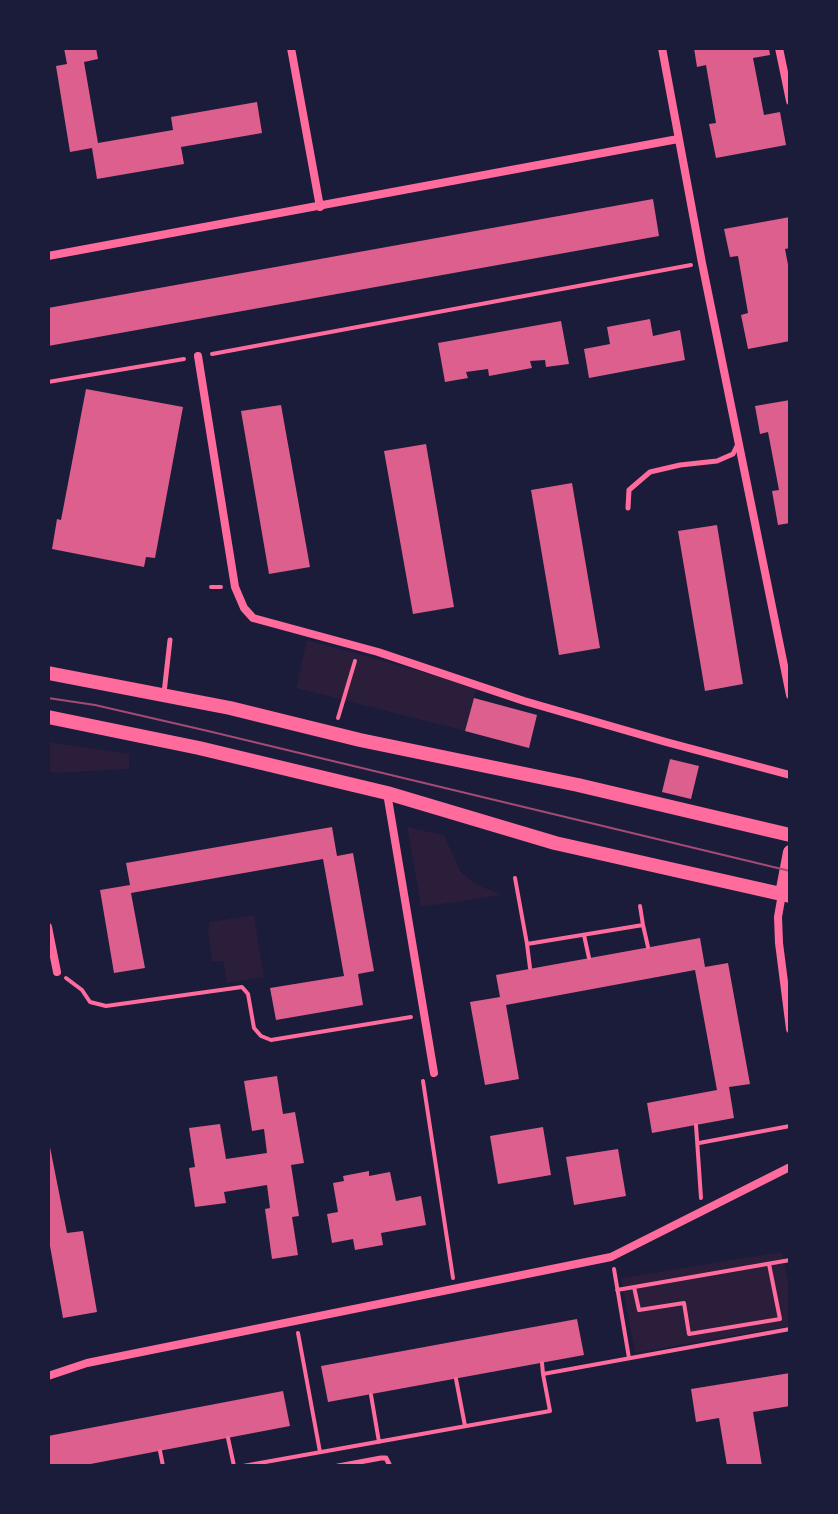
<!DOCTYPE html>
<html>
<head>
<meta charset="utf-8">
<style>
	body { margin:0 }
	#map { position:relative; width:838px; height:1514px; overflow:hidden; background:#1b1b3a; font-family:"Varela Round",sans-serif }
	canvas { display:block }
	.frame { position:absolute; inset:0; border:50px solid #1b1b3a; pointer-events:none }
</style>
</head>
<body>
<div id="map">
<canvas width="838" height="1514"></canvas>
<div class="frame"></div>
</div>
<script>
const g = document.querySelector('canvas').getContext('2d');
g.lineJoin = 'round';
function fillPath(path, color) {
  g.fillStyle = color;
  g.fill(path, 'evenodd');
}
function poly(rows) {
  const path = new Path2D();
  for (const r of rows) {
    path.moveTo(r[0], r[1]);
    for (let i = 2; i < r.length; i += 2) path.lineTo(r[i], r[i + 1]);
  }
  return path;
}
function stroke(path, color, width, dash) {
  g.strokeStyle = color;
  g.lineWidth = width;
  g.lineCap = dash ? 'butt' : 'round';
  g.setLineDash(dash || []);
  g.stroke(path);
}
fillPath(poly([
	[307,640,477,687,465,731,296,688],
	[48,742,129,754,129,769,54,773,48,771],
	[407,827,444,835,460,871,475,884,502,895,421,907],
	[254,915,264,977,227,983,223,961,212,961,208,932,210,922],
	[782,1252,790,1291,790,1326,635,1353,621,1278]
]), '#2a1e3b');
fillPath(poly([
	[64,48,96,48,98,59,84,62,98,143,173,130,171,117,257,102,262,133,181,147,184,164,97,179,92,148,70,152,56,66,67,64],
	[694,48,769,48,770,55,753,58,764,115,780,112,786,145,716,158,709,124,716,123,706,65,697,67],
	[653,199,659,236,48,346,48,308],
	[790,217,790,248,785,249,790,275,790,341,748,349,741,315,748,313,738,256,730,257,724,229],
	[650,319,653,336,680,330,685,360,589,378,584,349,610,344,607,327],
	[561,321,569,364,546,367,545,360,530,361,532,368,489,376,488,369,466,372,468,378,445,382,438,343],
	[86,389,183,407,155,558,146,557,144,567,52,549,57,519,61,520],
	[790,400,790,523,778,525,772,491,779,490,768,432,760,434,755,406],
	[281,405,310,567,269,574,241,411],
	[426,444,454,607,413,614,384,451],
	[572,483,600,648,559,655,531,490],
	[717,525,743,684,705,691,678,531],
	[474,698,537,715,529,748,465,731],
	[670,759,699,766,691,799,662,792],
	[332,827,337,856,353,853,369,943,374,971,358,974,363,1005,276,1020,270,988,344,976,323,859,131,893,145,968,114,973,100,890,130,885,126,863],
	[700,938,705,967,728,963,750,1084,729,1087,734,1118,652,1133,647,1103,717,1090,695,970,506,1005,519,1079,485,1085,470,1002,500,997,496,975],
	[277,1076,283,1114,295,1112,304,1163,291,1165,299,1216,292,1217,298,1255,272,1259,265,1209,270,1208,267,1185,224,1192,226,1203,195,1207,189,1168,195,1167,189,1128,220,1124,226,1159,267,1153,264,1129,252,1131,244,1081],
	[543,1127,551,1175,498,1184,490,1136],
	[48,1137,67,1233,83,1231,97,1312,63,1318,48,1235],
	[618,1149,626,1196,574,1205,566,1157],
	[369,1171,369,1176,390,1172,396,1201,421,1196,426,1225,381,1233,383,1245,355,1250,353,1239,332,1243,327,1214,338,1212,333,1183,344,1181,343,1176],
	[577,1319,584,1355,328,1402,321,1366],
	[790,1373,790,1406,753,1412,762,1466,727,1466,719,1418,696,1422,691,1389],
	[283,1391,290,1426,80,1466,48,1466,48,1436]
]), '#dd5f8e');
stroke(poly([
	[212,354,691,265],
	[48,382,184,359],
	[211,587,221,587],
	[338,718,355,661],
	[515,878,527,944,643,925,640,906],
	[643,925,648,947],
	[584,935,589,958],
	[527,944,530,968],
	[66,978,82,990,90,1002,106,1006,242,987,248,994,254,1028,261,1036,271,1040,411,1017],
	[423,1081,453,1278],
	[696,1125,701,1198],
	[699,1143,790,1126],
	[614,1269,629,1358],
	[634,1287,639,1310,684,1303,689,1334,780,1319,769,1264],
	[617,1290,790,1260],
	[298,1333,320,1452],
	[542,1363,543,1374],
	[456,1379,465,1426],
	[371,1395,379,1442],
	[228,1438,234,1466],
	[160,1451,163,1466],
	[243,1466,550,1411,543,1374,790,1329]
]), '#ff6b9d', 4);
stroke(poly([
	[628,508,629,490,650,472,680,465,717,461,733,454,738,444],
	[164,693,170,640],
	[338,1466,381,1458,386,1458,390,1466]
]), '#ff6b9d', 5);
stroke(poly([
	[291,48,320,207],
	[662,48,702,263,790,695],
	[779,48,790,101],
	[48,256,678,139],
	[198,356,235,587,244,608,253,618,378,652,524,701,666,742,790,775],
	[387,793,434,1073],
	[782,894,778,917,779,943,790,1029],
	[48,927,57,972],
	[48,1376,87,1363,611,1257,790,1167]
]), '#ff6b9d', 8);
stroke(poly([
	[48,673,230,708,360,740,578,785,790,835],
	[48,717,199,748,387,793,555,843,790,896],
	[782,894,790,852]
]), '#ff6b9d', 14);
stroke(poly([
	[48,698,95,705,208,731,790,871]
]), '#a44b75', 2);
</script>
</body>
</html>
